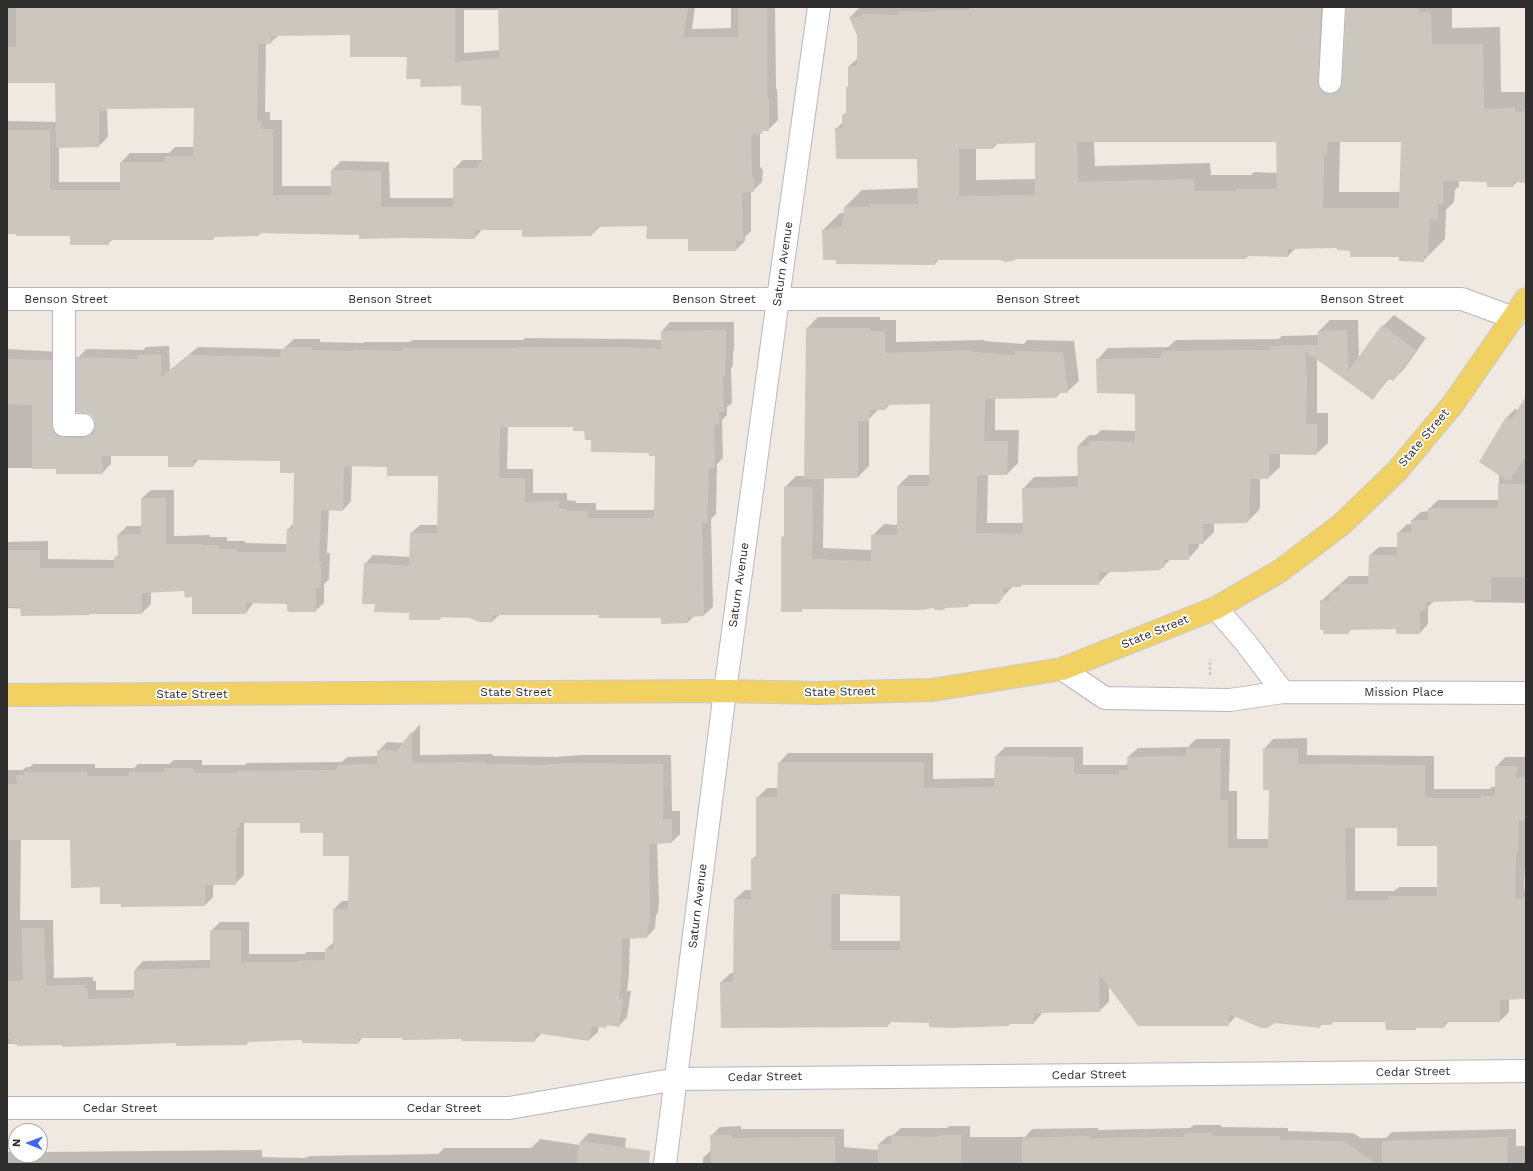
<!DOCTYPE html>
<html>
<head>
<meta charset="utf-8">
<style>
	body { margin:0 }
	#map { position:relative; width:1533px; height:1171px; overflow:hidden; background:#efe9e1; font-family:"Work Sans",sans-serif }
	canvas { display:block }
	.frame { position:absolute; inset:0; border:8px solid #2e2e2e; pointer-events:none }
	.north { position:absolute; left:8px; top:1123px; width:40px; height:40px; box-sizing:border-box; background:#fff; border:1px solid #ababab; border-radius:50%; rotate:271deg; font-size:11px; font-weight:700; line-height:16px; text-align:center; color:#2e2e2e }
	.north::after { content:''; display:block; margin:auto; width:14px; height:18px; background:#4264fb; clip-path:polygon(50% 0,100% 100%,50% 72%,0 100%) }
</style>
</head>
<body>
<div id="map">
<canvas width="1533" height="1171"></canvas>
<div class="frame"></div>
<div class="north">N</div>
</div>
<script>
const g = document.querySelector('canvas').getContext('2d');
g.lineJoin = 'round';
function fillPath(path, color) {
  g.fillStyle = color;
  g.fill(path, 'evenodd');
}
function poly(rows) {
  const path = new Path2D();
  for (const r of rows) {
    path.moveTo(r[0], r[1]);
    for (let i = 2; i < r.length; i += 2) path.lineTo(r[i], r[i + 1]);
  }
  return path;
}
function stroke(path, color, width, dash) {
  g.strokeStyle = color;
  g.lineWidth = width;
  g.lineCap = dash ? 'butt' : 'round';
  g.setLineDash(dash || []);
  g.stroke(path);
}
function drawText(font, color, halo, rows, align = 'center') {
  g.font = font + ' "Work Sans",sans-serif';
  g.lineWidth = 3.5;
  g.setLineDash([]);
  g.textBaseline = 'middle';
  g.strokeStyle = halo;
  g.fillStyle = color;
  for (const [text, x, y, turn = 0] of rows) {
    g.save();
    g.translate(x, y);
    g.rotate((+turn || 0) * Math.PI / 180);
    g.textAlign = isNaN(turn) ? turn : align;
    if (halo) g.strokeText(text, 0, 0);
    g.fillText(text, 0, 0);
    g.restore();
  }
}
fillPath(poly([
	[7,7,695,7,692,29,731,28,731,7,775,7,776,89,777,89,778,120,768,130,764,130,760,133,760,167,763,170,762,182,753,191,751,191,751,231,745,237,745,241,736,250,689,238,648,225,601,226,591,235,523,229,483,229,474,238,360,234,261,233,259,235,216,236,213,239,113,239,108,244,71,235,7,233,7,121,57,122,56,82,7,82],
	[464,10,499,10,500,50,464,53],
	[351,34,408,56,422,78,462,85,482,105,483,160,463,160,454,169,454,198,390,198,389,162,341,161,332,170,332,186,282,186,282,120,270,120,270,112,265,112,266,43,270,43,279,35],
	[195,107,194,147,175,147,169,153,130,153,121,162,121,182,59,182,59,147,99,146,108,137,107,109],
	[860,7,1337,7,1340,76,1344,77,1347,7,1452,7,1452,28,1500,27,1501,92,1526,92,1526,182,1518,181,1513,186,1488,181,1459,180,1459,186,1455,190,1454,202,1446,210,1445,239,1423,261,1338,247,1296,248,1288,256,1249,255,1246,258,939,259,935,264,823,230,840,213,845,213,845,207,862,190,919,188,918,158,836,129,843,122,843,115,847,112,850,85,849,66,858,58,858,35,850,17],
	[1094,141,1277,141,1278,173,1254,172,1251,175,1211,175,1210,163,1095,166],
	[1340,141,1402,141,1401,192,1339,192],
	[1036,142,1036,179,976,180,976,148,993,148,998,143],
	[1394,315,1426,338,1404,369,1393,380,1390,378,1372,399,1317,358,1317,413,1328,413,1328,443,1316,454,1280,453,1280,467,1268,478,1260,478,1260,508,1258,511,1247,522,1214,522,1214,532,1203,543,1199,543,1199,547,1188,559,1171,559,1160,569,1110,571,1098,584,1022,584,1021,586,1013,586,997,603,971,603,967,606,804,608,801,611,782,537,785,535,785,487,796,476,805,476,807,328,818,317,880,317,880,320,896,320,896,342,984,340,984,341,1024,344,1027,340,1074,341,1079,381,1067,392,1061,392,1056,397,995,398,995,430,1019,430,1018,463,1007,474,988,474,987,523,1024,523,1023,489,1034,477,1079,476,1078,446,1089,435,1096,435,1101,430,1136,431,1136,393,1097,360,1108,348,1168,347,1176,340,1279,339,1282,336,1319,335,1319,331,1330,320,1358,320,1359,358,1383,326],
	[931,403,930,475,909,475,898,486,898,525,884,524,872,536,872,550,823,548,824,478,858,477,869,466,869,419,879,409,885,409,891,404],
	[670,322,734,322,734,350,733,352,733,366,731,368,732,403,727,407,727,415,722,420,723,458,717,464,716,514,711,519,713,607,704,615,694,616,688,622,662,617,600,614,500,614,493,621,471,617,442,616,440,619,376,603,365,564,373,555,410,557,411,533,420,525,438,525,439,475,388,466,352,465,351,501,343,510,329,509,327,553,330,553,329,579,324,584,324,603,315,611,288,603,254,602,246,613,193,596,185,590,151,592,151,604,142,613,91,613,7,608,7,542,48,541,48,559,115,560,115,558,119,554,118,535,127,526,142,526,142,498,151,490,174,490,174,536,210,535,210,537,227,537,227,541,245,541,245,543,287,544,288,529,294,523,295,472,281,460,199,459,193,466,169,455,111,455,111,464,102,473,57,468,7,468,7,349,60,352,60,416,92,429,95,429,96,425,78,358,86,349,143,350,146,347,169,346,170,370,198,347,283,349,294,339,320,339,320,342,363,343,364,342,410,342,412,340,523,340,525,338,635,339,662,340,662,331],
	[508,426,574,426,585,430,592,439,656,455,655,510,596,510,596,503,576,503,576,501,567,500,567,493,533,493,533,469,507,469],
	[1526,401,1526,603,1474,602,1473,600,1434,601,1428,607,1428,624,1420,633,1397,628,1353,628,1348,633,1321,601,1349,576,1370,576,1370,555,1379,547,1398,547,1398,533,1407,524,1412,524,1412,520,1421,512,1429,511,1429,509,1438,500,1499,500,1499,474,1480,461,1507,417,1515,409,1518,410],
	[420,724,420,755,493,754,493,756,556,757,580,755,671,755,672,811,680,811,680,834,672,842,657,842,659,902,658,913,656,915,655,928,647,937,630,937,629,973,627,991,631,991,627,1017,619,1026,608,1024,606,1027,599,1026,598,1032,589,1040,542,1033,534,1041,403,1037,363,1037,358,1043,303,1039,250,1041,246,1044,177,1042,7,1044,7,770,23,770,26,767,30,767,33,764,95,764,95,768,134,768,138,764,169,764,174,760,202,760,202,765,245,765,247,763,342,762,347,757,378,756,378,751,387,742,404,743],
	[245,822,301,822,324,832,350,855,349,901,342,901,334,909,334,942,326,949,326,952,306,952,305,954,249,954,249,922,220,922,211,931,211,960,143,961,135,970,135,990,96,990,96,981,93,981,93,977,54,978,53,920,20,920,21,839,71,839,101,886,122,903,205,905,213,897,213,884,235,884,244,875,244,825],
	[1307,738,1307,755,1434,756,1434,789,1490,789,1491,787,1496,787,1496,767,1505,757,1526,757,1526,843,1524,889,1526,889,1526,998,1509,998,1509,1012,1500,1021,1449,1021,1444,1027,1417,1027,1415,1029,1386,1021,1334,1021,1331,1024,1322,1024,1320,1027,1236,1016,1228,1025,1109,985,1109,1002,1099,1011,1043,1012,1034,1023,1011,1023,1009,1025,892,1021,887,1026,721,982,731,973,734,973,735,899,745,890,752,890,752,859,757,855,757,798,767,788,778,788,779,763,788,753,933,753,933,779,995,778,996,756,1005,747,1083,747,1083,765,1126,765,1128,762,1128,757,1138,748,1188,747,1196,739,1230,739,1229,791,1237,791,1237,839,1269,839,1270,789,1264,749,1273,739],
	[1355,827,1398,827,1438,845,1438,887,1399,887,1394,891,1355,891],
	[840,894,901,895,901,941,840,941],
	[1194,1125,1221,1125,1221,1127,1288,1128,1288,1131,1353,1133,1361,1138,1386,1138,1392,1132,1516,1129,1516,1146,1526,1146,1526,1164,703,1164,703,1158,711,1150,711,1136,720,1127,741,1126,741,1129,844,1129,844,1147,879,1150,879,1144,888,1136,893,1135,901,1128,947,1128,949,1126,970,1126,970,1137,1025,1137,1032,1129,1098,1128,1098,1130,1190,1128],
	[589,1133,626,1138,623,1164,7,1164,7,1152,16,1152,16,1155,40,1155,40,1152,262,1150,262,1157,304,1158,310,1156,438,1154,444,1148,531,1148,540,1139,580,1145,581,1141]
]), '#0003');
fillPath(poly([
	[16,7,455,7,455,62,499,58,498,7,688,7,683,37,738,37,738,7,767,7,767,98,769,98,769,131,762,131,762,134,753,133,753,136,751,136,752,176,754,180,754,192,742,193,743,241,736,241,736,251,688,251,688,239,646,239,647,226,595,227,595,233,592,233,592,236,522,237,522,230,475,230,475,239,406,238,359,239,359,235,259,233,259,236,213,237,213,240,109,240,109,245,70,245,70,236,16,236,16,234,7,234,7,130,50,130,50,190,120,190,120,162,165,162,165,156,193,156,194,108,107,109,107,111,99,111,99,147,56,148,55,83,7,83,7,47,16,47],
	[350,35,350,57,407,57,406,79,421,79,420,87,461,86,461,105,481,106,482,163,478,163,478,168,453,168,453,207,381,207,381,171,331,170,331,195,273,195,273,129,261,129,261,121,257,121,258,44,271,44,271,36],
	[970,7,1321,7,1318,82,1319,88,1323,92,1330,94,1336,93,1340,89,1342,83,1346,7,1419,7,1419,12,1431,13,1432,44,1483,44,1484,109,1515,108,1515,112,1526,111,1526,183,1513,182,1513,187,1487,187,1487,182,1443,181,1443,204,1438,203,1438,220,1430,219,1428,256,1424,256,1424,262,1399,261,1399,257,1350,257,1350,251,1337,250,1337,248,1288,249,1288,257,1246,256,1246,259,1017,259,1012,261,1005,262,1001,260,935,260,935,265,836,264,836,260,823,260,822,230,829,230,829,228,842,227,844,207,870,207,870,204,918,204,917,159,836,159,835,128,842,128,842,115,846,115,846,87,848,86,848,66,857,66,857,35,849,17,860,17,862,14,898,15,898,11,936,12,936,10,970,10],
	[1077,142,1276,142,1277,189,1236,189,1236,191,1194,191,1194,179,1078,182],
	[1327,142,1401,142,1399,208,1323,208,1324,155,1327,155],
	[1035,143,1035,195,959,196,959,149,993,149,993,144],
	[1382,325,1416,350,1393,381,1388,378,1373,400,1305,351,1307,380,1306,424,1317,424,1317,455,1269,454,1269,479,1250,479,1249,520,1247,520,1247,523,1203,524,1204,544,1188,544,1189,560,1164,560,1164,568,1161,568,1161,570,1124,572,1099,572,1099,585,1021,585,1021,587,1004,587,1003,597,998,604,968,604,968,607,946,608,943,610,935,610,933,608,922,610,802,609,802,612,781,612,781,537,784,536,784,487,813,487,812,559,826,559,826,560,871,561,871,535,897,535,897,486,929,486,930,404,886,405,886,410,870,410,869,421,858,421,858,478,804,479,806,328,870,328,870,331,885,331,885,353,973,350,973,352,1015,355,1015,351,1063,352,1068,393,1057,393,1057,398,985,399,984,441,1008,441,1007,475,977,475,976,533,1023,534,1022,488,1078,487,1077,446,1089,446,1089,441,1135,442,1135,394,1097,393,1096,359,1160,358,1163,351,1271,350,1270,346,1318,345,1318,331,1347,330,1348,371],
	[726,330,726,360,725,360,725,376,723,376,724,412,719,412,719,424,715,424,715,427,714,427,715,468,709,468,707,523,702,523,704,616,688,617,688,623,661,624,661,618,598,618,599,615,493,615,493,622,479,622,470,618,440,617,440,620,409,620,409,613,374,612,375,604,362,604,364,563,409,566,410,533,437,533,438,476,387,476,387,467,344,466,343,511,321,510,319,561,321,561,321,588,316,588,316,612,289,612,287,611,287,604,246,603,246,614,192,614,192,597,185,598,184,591,142,593,142,614,90,614,90,615,21,616,20,607,8,607,7,550,40,550,40,568,114,568,114,557,118,557,117,535,141,534,141,498,166,498,166,544,202,544,202,545,219,545,219,549,237,549,237,552,286,552,287,529,293,529,294,473,280,473,280,461,193,460,193,467,168,467,168,456,102,456,103,474,56,474,56,469,32,469,32,405,7,404,7,359,52,360,52,425,53,431,57,436,64,437,83,438,89,436,94,432,95,425,94,419,90,414,76,412,76,357,137,359,137,355,161,354,161,377,189,355,280,357,281,349,284,349,284,347,312,347,312,350,354,351,354,350,402,351,403,348,516,348,516,347,626,347,661,349,661,331],
	[500,427,573,427,573,431,584,431,585,440,591,440,591,452,649,453,649,456,655,456,654,518,588,518,587,511,567,511,567,509,559,509,559,501,525,502,525,478,499,478],
	[1526,396,1526,456,1509,482,1479,462,1506,417,1511,420],
	[1498,483,1526,484,1526,577,1491,577,1491,600,1426,602,1426,610,1420,611,1420,634,1396,634,1396,629,1349,630,1349,634,1323,634,1324,630,1320,630,1320,600,1329,601,1330,592,1339,592,1339,584,1368,584,1369,555,1397,555,1397,532,1412,533,1411,520,1428,520,1428,508,1498,508],
	[412,731,412,763,485,762,485,764,547,765,547,764,571,763,663,764,663,819,672,819,672,843,649,844,650,923,648,923,647,938,622,939,621,982,619,999,623,999,619,1027,607,1025,606,1028,592,1026,589,1041,535,1033,535,1042,461,1041,461,1039,402,1040,402,1038,358,1038,358,1044,302,1043,302,1040,247,1042,247,1045,176,1046,176,1043,62,1047,62,1045,17,1046,17,1043,10,1043,10,1038,7,1038,7,981,23,981,22,928,44,928,46,986,85,985,85,989,88,989,88,999,134,998,134,970,210,968,210,930,241,930,241,962,297,962,297,961,325,960,325,949,333,949,333,909,348,909,349,856,323,856,323,833,300,833,300,823,240,823,240,827,237,827,237,833,236,833,236,885,205,885,205,906,121,907,121,904,100,904,100,887,71,888,70,840,8,840,7,784,17,784,16,775,24,775,24,772,87,772,87,776,129,776,129,772,164,772,164,768,190,768,194,769,194,773,237,773,237,771,337,770,337,765,377,764,377,750,396,751],
	[1186,748,1221,748,1220,800,1228,800,1228,848,1268,848,1269,790,1263,790,1263,748,1298,748,1298,764,1425,765,1425,798,1481,798,1481,796,1495,796,1495,766,1517,766,1516,778,1526,777,1526,820,1519,821,1518,853,1516,853,1515,899,1526,898,1526,920,1525,920,1525,999,1500,1000,1500,1022,1444,1022,1444,1028,1416,1028,1416,1030,1386,1030,1385,1022,1331,1022,1331,1025,1320,1025,1320,1028,1275,1023,1267,1028,1261,1028,1229,1014,1229,1026,1138,1026,1099,974,1100,1012,1034,1013,1034,1024,1009,1024,1009,1026,949,1028,929,1027,929,1023,888,1022,888,1027,721,1028,720,982,733,982,734,899,751,899,751,859,756,859,756,797,777,797,778,762,924,762,924,788,994,787,995,756,1074,757,1074,774,1119,774,1119,770,1128,770,1127,757,1186,756],
	[1345,828,1397,828,1397,846,1437,846,1437,896,1388,896,1388,900,1346,900],
	[831,894,900,896,900,950,831,950],
	[1184,1133,1212,1133,1212,1136,1280,1136,1280,1140,1344,1141,1377,1164,1022,1164,1022,1138,1089,1136,1089,1138,1184,1137],
	[710,1135,732,1135,732,1138,835,1137,835,1164,711,1164],
	[939,1135,961,1135,961,1164,878,1164,878,1144,891,1144,891,1136,939,1137],
	[1508,1137,1507,1164,1382,1164,1382,1141],
	[580,1141,650,1151,649,1164,576,1164]
]), '#cbc7bf');
const minor = poly([
	[1330,82,1334,7],
	[7,299,1462,299,1514,318],
	[64,299,64,425,83,425],
	[1216,608,1246,643,1283,692],
	[1062,669,1105,698,1230,700,1283,692,1526,693],
	[7,1108,509,1108,677,1079,1526,1071],
	[665,1164,725,691,778,299,819,7]
]);
const major = poly([
	[7,695,725,691,818,693,932,690,1062,669,1216,608,1280,571,1342,524,1397,471,1453,404,1526,299]
]);
stroke(minor, '#b4b7c1', 24);
stroke(major, '#c9c9c9', 24);
stroke(poly([
	[1210,675,1210,659]
]), '#c9c9c9', 2.5, [3, 2]);
stroke(minor, '#fff', 22);
stroke(major, '#f2d163', 22);
drawText('12px', '#2e2e2e', '#fff', [
	["Saturn Avenue",783,264,-82],
	["Benson Street",66,299],
	["Benson Street",390,299],
	["Benson Street",714,299],
	["Benson Street",1038,299],
	["Benson Street",1362,299],
	["State Street",1424,438,-50],
	["Saturn Avenue",739,585,-82],
	["State Street",1155,632,-22],
	["State Street",516,692],
	["State Street",840,692,-1],
	["Mission Place",1404,692],
	["State Street",192,694],
	["Saturn Avenue",698,906,-83],
	["Cedar Street",1413,1072,-1],
	["Cedar Street",1089,1075,-1],
	["Cedar Street",765,1077,-1],
	["Cedar Street",120,1108],
	["Cedar Street",444,1108]
]);
</script>
</body>
</html>
